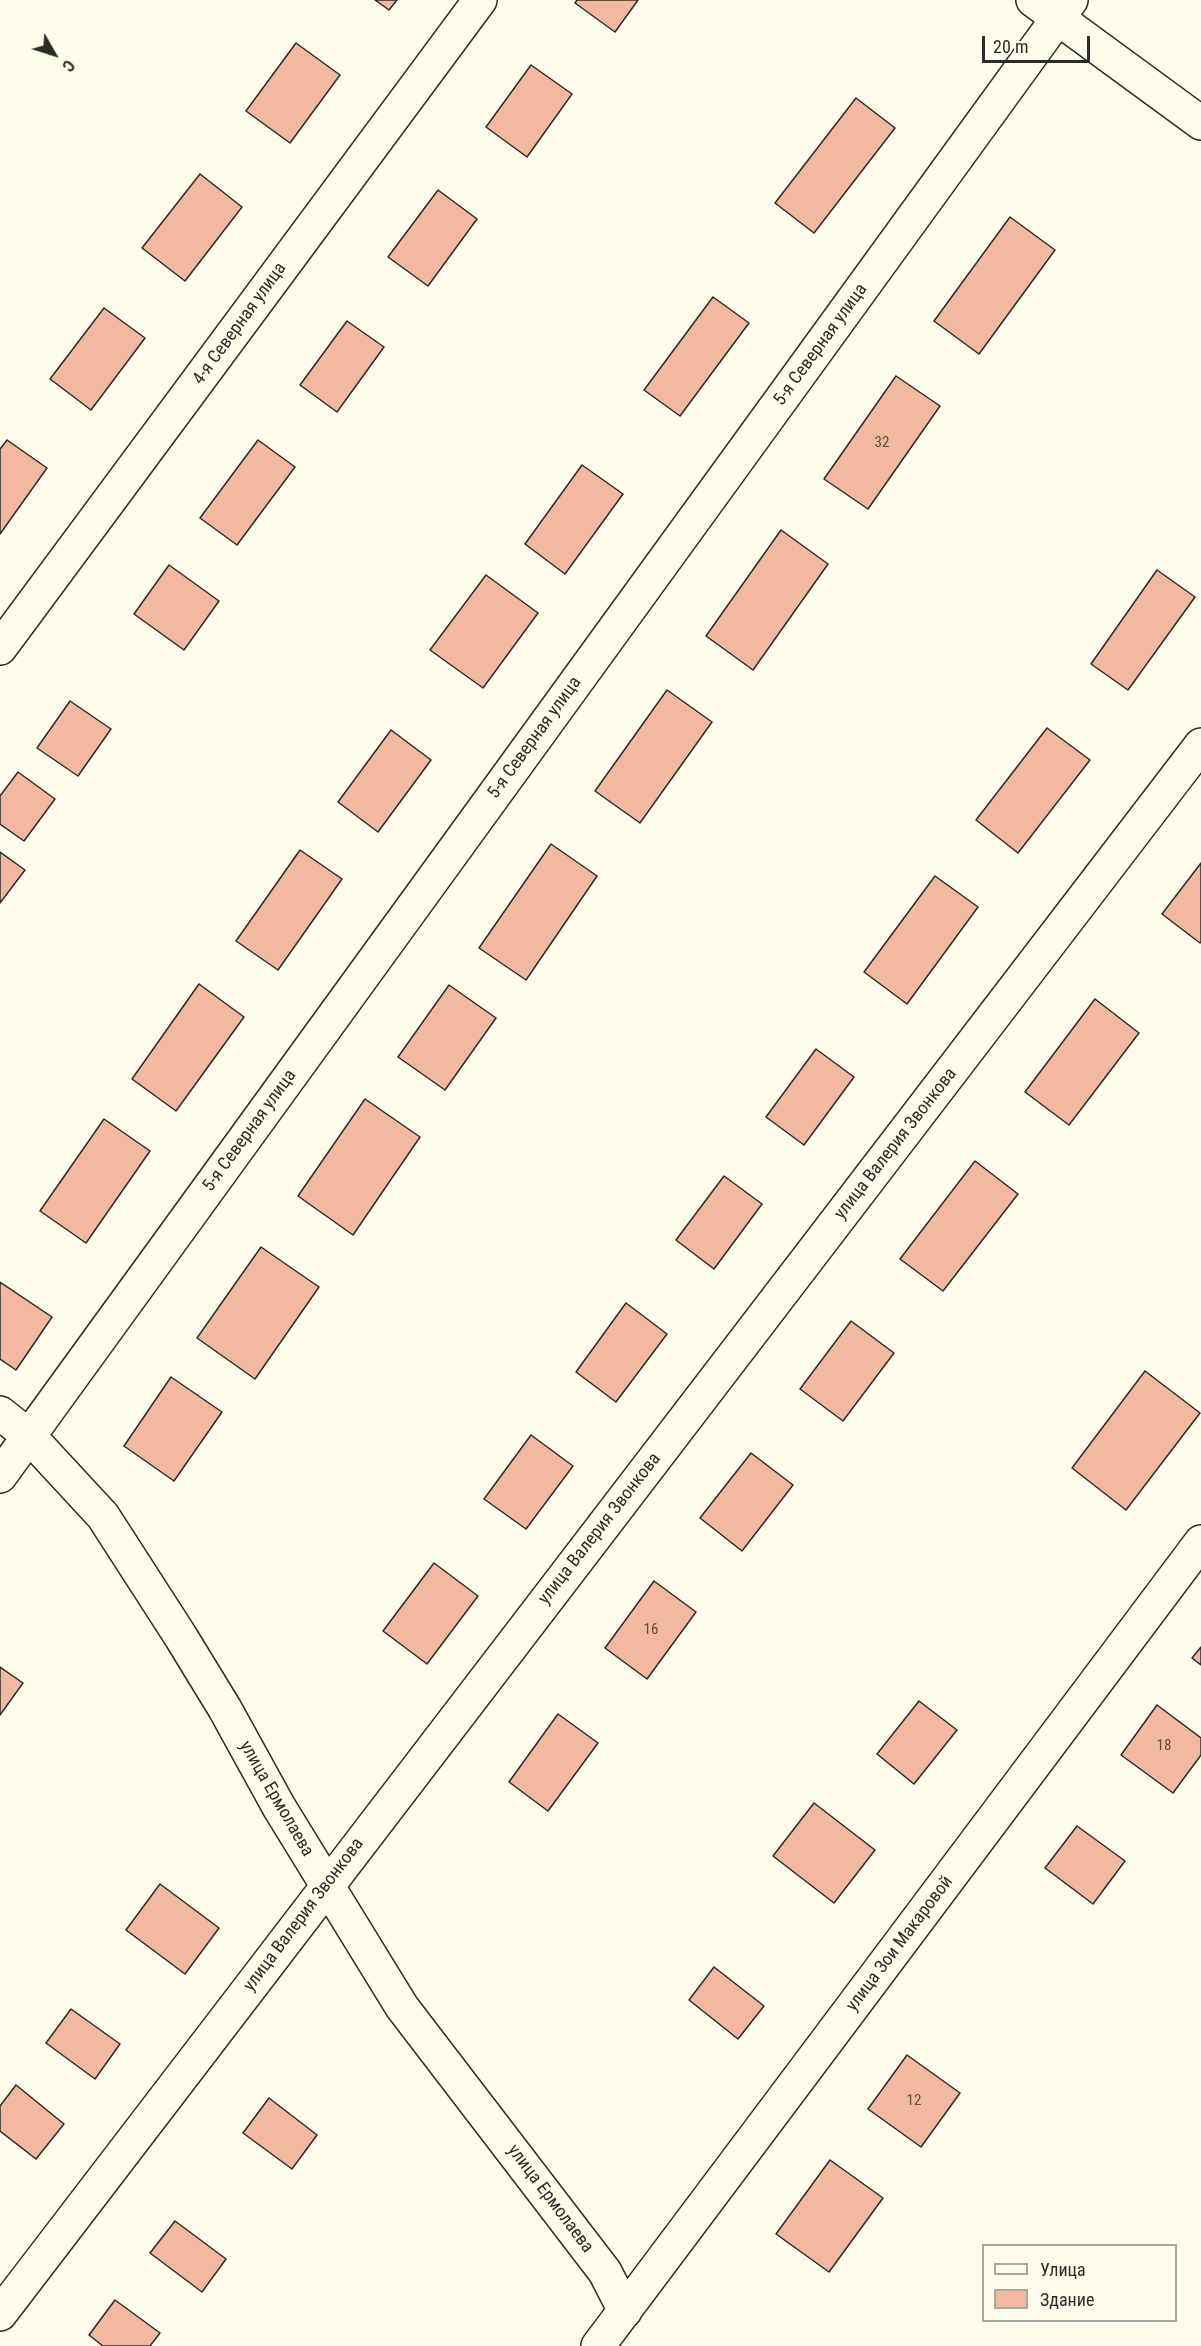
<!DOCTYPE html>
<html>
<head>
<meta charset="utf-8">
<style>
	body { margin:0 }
	#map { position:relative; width:1201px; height:2346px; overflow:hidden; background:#fdfbea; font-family:"Roboto Condensed",sans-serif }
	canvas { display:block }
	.legend { position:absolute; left:982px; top:2244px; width:195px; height:78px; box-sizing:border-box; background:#fdfbea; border:2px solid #a9a89e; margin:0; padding:8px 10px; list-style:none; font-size:18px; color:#2b2b2b }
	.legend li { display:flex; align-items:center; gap:12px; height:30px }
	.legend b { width:30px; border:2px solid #a9a89e }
	.north { position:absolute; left:24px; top:24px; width:60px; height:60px; -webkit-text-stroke:4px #fdfbea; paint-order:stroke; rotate:129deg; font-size:16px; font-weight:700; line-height:24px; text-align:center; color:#2b2b2b }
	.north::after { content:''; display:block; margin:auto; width:21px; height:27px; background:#2b2b2b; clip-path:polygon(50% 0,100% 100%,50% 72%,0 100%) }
	.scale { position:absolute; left:982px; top:36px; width:108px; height:27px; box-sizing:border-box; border:3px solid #2b2b2b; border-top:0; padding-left:8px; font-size:18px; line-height:21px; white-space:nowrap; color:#2b2b2b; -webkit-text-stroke:4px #fdfbea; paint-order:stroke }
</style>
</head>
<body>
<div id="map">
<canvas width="1201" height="2346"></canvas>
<ul class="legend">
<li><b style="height:8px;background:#fdfbea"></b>Улица</li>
<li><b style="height:16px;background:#f2b8a0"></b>Здание</li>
</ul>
<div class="north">С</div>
<div class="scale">20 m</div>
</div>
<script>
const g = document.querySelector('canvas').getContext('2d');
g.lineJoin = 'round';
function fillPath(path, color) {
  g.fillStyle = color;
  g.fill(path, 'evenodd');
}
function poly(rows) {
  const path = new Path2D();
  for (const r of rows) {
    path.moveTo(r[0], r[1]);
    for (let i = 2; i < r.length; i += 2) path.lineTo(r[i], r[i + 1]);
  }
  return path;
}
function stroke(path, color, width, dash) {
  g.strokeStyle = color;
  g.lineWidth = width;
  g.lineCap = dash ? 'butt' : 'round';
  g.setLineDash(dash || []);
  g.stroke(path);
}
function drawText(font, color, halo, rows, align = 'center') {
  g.font = font + ' "Roboto Condensed",sans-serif';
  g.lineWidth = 4.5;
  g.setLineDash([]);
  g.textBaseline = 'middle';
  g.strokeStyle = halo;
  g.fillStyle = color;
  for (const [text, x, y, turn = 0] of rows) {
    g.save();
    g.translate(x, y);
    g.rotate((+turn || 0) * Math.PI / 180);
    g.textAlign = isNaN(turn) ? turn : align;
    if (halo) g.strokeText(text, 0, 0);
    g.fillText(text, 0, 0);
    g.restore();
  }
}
const building = poly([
	[375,0,397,0,389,10,375,0],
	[577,0,638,0,615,32,575,3,577,0],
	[296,43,340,75,290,143,246,111,296,43],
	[531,65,572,94,527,157,486,127,531,65],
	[856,98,895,128,814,233,775,203,856,98],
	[200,174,242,207,185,281,142,248,200,174],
	[438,190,477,219,428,286,388,257,438,190],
	[1010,217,1055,250,979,354,934,321,1010,217],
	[713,297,749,323,680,416,644,390,713,297],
	[104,308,145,338,91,410,50,379,104,308],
	[347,321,384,347,337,412,300,385,347,321],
	[896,376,940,406,868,509,824,479,896,376],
	[7,440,47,468,0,534,0,449,7,440],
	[258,440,295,467,237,545,200,518,258,440],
	[582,465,623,494,565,574,525,544,582,465],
	[781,530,828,564,753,670,706,636,781,530],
	[169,565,219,601,184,650,134,614,169,565],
	[1157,570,1195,597,1128,690,1091,664,1157,570],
	[486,575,538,613,483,688,430,650,486,575],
	[667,690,712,722,640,823,595,791,667,690],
	[70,701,111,729,78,776,37,748,70,701],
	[1047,728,1090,760,1018,853,976,820,1047,728],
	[391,730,431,760,378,832,338,802,391,730],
	[18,772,55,799,24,841,0,824,0,796,18,772],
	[551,844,597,876,526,980,479,948,551,844],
	[300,850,342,879,278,970,236,941,300,850],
	[0,852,25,870,0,903,0,852],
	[1201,863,1201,942,1200,943,1162,914,1201,863],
	[935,876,978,907,907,1004,864,972,935,876],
	[199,984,244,1017,176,1111,132,1079,199,984],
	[449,985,496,1018,445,1090,398,1057,449,985],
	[1095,999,1139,1033,1069,1125,1025,1092,1095,999],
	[816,1049,854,1077,804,1145,766,1117,816,1049],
	[365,1099,420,1137,353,1235,298,1196,365,1099],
	[104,1119,150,1151,86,1243,40,1211,104,1119],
	[975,1161,1018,1194,943,1291,900,1259,975,1161],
	[724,1176,762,1204,714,1269,676,1240,724,1176],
	[261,1247,319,1287,255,1379,197,1338,261,1247],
	[0,1282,52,1317,16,1370,0,1359,0,1282],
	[626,1303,667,1334,616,1402,576,1372,626,1303],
	[851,1321,894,1353,843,1421,800,1389,851,1321],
	[1145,1371,1200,1413,1126,1510,1072,1468,1145,1371],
	[171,1377,222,1412,174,1481,124,1446,171,1377],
	[531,1435,573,1466,526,1529,484,1499,531,1435],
	[751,1453,793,1485,742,1551,700,1518,751,1453],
	[434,1563,478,1596,427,1664,383,1631,434,1563],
	[654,1581,696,1612,647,1679,605,1648,654,1581],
	[1201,1647,1201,1665,1192,1658,1201,1647],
	[0,1667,23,1683,0,1715,0,1667],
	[919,1701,957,1730,914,1784,877,1754,919,1701],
	[1157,1705,1201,1738,1201,1755,1173,1793,1121,1755,1157,1705],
	[558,1714,598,1743,548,1811,509,1782,558,1714],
	[814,1803,875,1850,834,1903,773,1856,814,1803],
	[1077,1826,1125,1861,1093,1904,1045,1868,1077,1826],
	[160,1884,219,1928,185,1974,126,1930,160,1884],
	[714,1967,764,2006,738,2039,689,2000,714,1967],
	[71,2009,120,2044,95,2079,46,2043,71,2009],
	[907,2055,960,2093,921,2147,868,2109,907,2055],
	[16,2085,64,2124,36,2159,0,2131,0,2106,16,2085],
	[269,2098,317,2135,292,2169,243,2133,269,2098],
	[830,2160,883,2198,829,2272,776,2234,830,2160],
	[175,2221,226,2259,202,2292,150,2253,175,2221],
	[115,2300,160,2333,150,2346,103,2346,89,2335,115,2300]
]);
fillPath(building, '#f2b8a0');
stroke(building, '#2b2b2b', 1.5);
const street = poly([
	[1033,0,1201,123],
	[0,648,480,0],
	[0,1413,29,1436,103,1516,181,1637,225,1709,279,1807,402,2007,605,2272,625,2311],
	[0,1476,1071,0],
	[0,2314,1201,745],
	[598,2346,1201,1542]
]);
stroke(street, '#2b2b2b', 36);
stroke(street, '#fdfbea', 33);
drawText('15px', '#5d4e48', null, [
	["32",882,443],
	["16",651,1630],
	["18",1164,1746],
	["12",914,2101]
]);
drawText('18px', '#2b2b2b', '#fdfbea', [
	["4-я Северная улица",240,324,-54],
	["5-я Северная улица",821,345,-54],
	["5-я Северная улица",535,738,-54],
	["5-я Северная улица",250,1131,-54],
	["улица Валерия Звонкова",896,1144,-52],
	["улица Валерия Звонкова",600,1529,-52],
	["улица Ермолаева",276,1799,60],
	["улица Валерия Звонкова",304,1915,-53],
	["улица Зои Макаровой",900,1944,-53],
	["улица Ермолаева",550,2199,53]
]);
</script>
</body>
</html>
